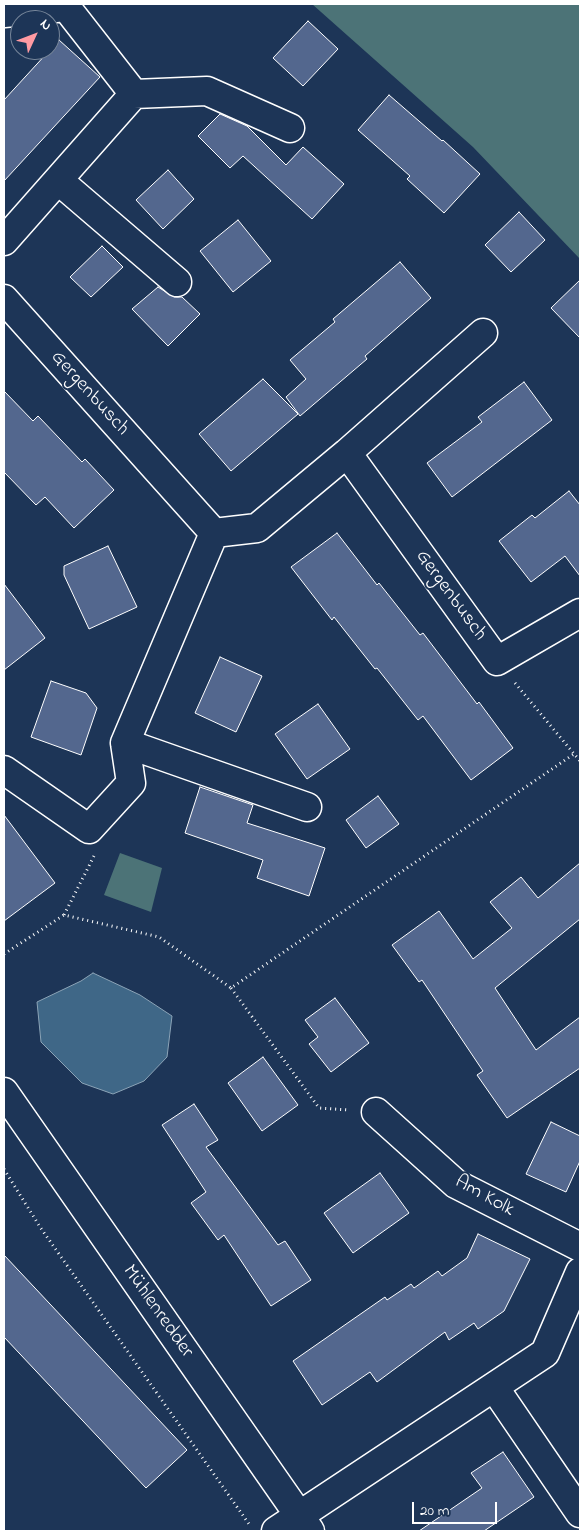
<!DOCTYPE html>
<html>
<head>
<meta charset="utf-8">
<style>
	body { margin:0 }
	#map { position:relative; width:584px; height:1535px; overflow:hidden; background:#1d3557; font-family:"Indie Flower",sans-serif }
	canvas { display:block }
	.frame { position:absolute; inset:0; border:5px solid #fff; pointer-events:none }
	.north { position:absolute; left:10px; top:10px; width:50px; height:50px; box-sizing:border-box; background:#1d3557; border:1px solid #77869a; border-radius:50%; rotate:47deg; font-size:14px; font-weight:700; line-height:20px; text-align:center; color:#fff }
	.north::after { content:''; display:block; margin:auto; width:18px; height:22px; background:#ff9aa2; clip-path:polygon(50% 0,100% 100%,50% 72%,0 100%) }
	.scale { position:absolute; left:412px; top:1502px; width:85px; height:22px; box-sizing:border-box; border:2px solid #fff; border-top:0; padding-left:6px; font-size:15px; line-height:18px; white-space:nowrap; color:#fff; -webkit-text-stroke:4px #1d3557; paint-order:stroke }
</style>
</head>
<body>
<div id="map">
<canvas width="584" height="1535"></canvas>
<div class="frame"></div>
<div class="north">N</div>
<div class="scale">20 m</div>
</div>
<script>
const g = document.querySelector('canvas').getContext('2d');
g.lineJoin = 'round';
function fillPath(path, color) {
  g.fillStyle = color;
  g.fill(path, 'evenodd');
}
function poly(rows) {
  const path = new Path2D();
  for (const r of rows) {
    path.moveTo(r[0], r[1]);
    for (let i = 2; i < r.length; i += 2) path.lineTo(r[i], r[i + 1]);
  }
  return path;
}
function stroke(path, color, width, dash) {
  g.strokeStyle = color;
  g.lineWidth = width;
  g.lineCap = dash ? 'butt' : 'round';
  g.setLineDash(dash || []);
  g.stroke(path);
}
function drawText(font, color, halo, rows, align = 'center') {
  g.font = font + ' "Indie Flower",sans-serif';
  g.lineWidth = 4;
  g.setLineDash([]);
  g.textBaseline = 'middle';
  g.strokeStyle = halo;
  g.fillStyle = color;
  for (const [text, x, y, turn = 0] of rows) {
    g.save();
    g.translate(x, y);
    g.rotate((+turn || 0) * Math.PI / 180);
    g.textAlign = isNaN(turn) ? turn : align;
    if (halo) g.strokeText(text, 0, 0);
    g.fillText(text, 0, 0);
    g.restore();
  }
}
fillPath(poly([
	[312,4,580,4,580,259,473,147],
	[120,853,162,868,151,912,104,895]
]), '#4c7377');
const water = poly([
	[93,973,140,995,172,1016,167,1057,144,1081,113,1094,82,1083,41,1042,37,1002,81,981,93,973]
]);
fillPath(water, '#3f6787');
stroke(water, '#8ca4b7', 1);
const building = poly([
	[308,21,338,49,303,86,273,58,308,21],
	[59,40,100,77,4,181,4,100,59,40],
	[389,95,442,141,443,140,480,174,444,213,407,179,410,176,358,130,389,95],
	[220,114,247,126,286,165,303,147,344,184,312,219,243,156,230,168,198,136,220,114],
	[168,170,194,199,163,229,136,200,168,170],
	[519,212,545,240,511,272,485,245,519,212],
	[238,220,271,261,233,292,200,251,238,220],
	[102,246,123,267,91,297,70,277,102,246],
	[400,262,431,298,365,356,367,359,300,416,286,397,306,379,290,360,335,322,333,319,400,262],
	[580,280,580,338,551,308,580,280],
	[158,287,174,297,182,297,200,314,168,346,132,309,158,287],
	[263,379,298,414,231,471,199,434,263,379],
	[524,382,552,420,452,497,427,463,482,422,478,417,524,382],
	[4,391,33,421,38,416,82,462,85,459,114,490,74,528,45,497,36,505,4,472,4,391],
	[569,491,580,505,580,576,565,556,531,582,499,541,532,515,535,518,569,491],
	[337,533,377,585,379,583,420,635,423,633,477,704,479,702,513,748,471,780,423,716,418,720,377,668,375,669,334,617,332,620,291,567,337,533],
	[108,546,137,607,89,629,64,575,64,566,108,546],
	[4,584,45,638,4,670,4,584],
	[220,657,262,676,236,732,195,713,220,657],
	[51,681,86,693,97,708,81,755,31,737,51,681],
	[318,704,350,749,307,779,275,734,318,704],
	[200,787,253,805,247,823,325,848,309,896,257,878,263,860,185,833,200,787],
	[378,796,399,824,366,848,346,820,378,796],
	[4,815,55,883,4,921,4,815],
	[580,863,580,919,495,988,536,1050,580,1017,580,1068,507,1118,477,1075,483,1071,422,980,419,982,392,945,439,911,473,959,512,928,490,902,521,877,538,898,580,863],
	[335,998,369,1043,331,1072,309,1044,318,1037,305,1020,335,998],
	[263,1057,298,1105,262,1131,228,1083,263,1057],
	[194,1104,218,1140,206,1147,278,1245,285,1241,311,1280,271,1306,224,1235,218,1240,191,1203,206,1192,162,1125,194,1104],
	[551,1122,580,1136,580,1161,566,1192,526,1174,551,1122],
	[380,1173,409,1213,353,1253,324,1213,380,1173],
	[478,1234,530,1259,504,1311,478,1329,474,1323,449,1340,445,1332,377,1382,370,1372,322,1405,293,1361,385,1297,387,1300,411,1284,414,1288,438,1271,442,1276,467,1258,478,1234],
	[4,1255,187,1450,146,1488,4,1337,4,1255],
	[503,1452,534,1497,484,1531,419,1531,482,1488,471,1473,503,1452]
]);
fillPath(building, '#53678e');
stroke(building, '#fff', 1);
const minor = poly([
	[4,13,66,7,67,4],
	[134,94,207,91,290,128],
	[58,180,177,282],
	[4,241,134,94,66,7],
	[4,299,214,533,257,528,347,453,483,333],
	[347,453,497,661,580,613],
	[125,743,307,807],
	[4,770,89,829,131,783,125,743,214,533],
	[4,1092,310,1531],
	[376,1112,456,1184,580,1247],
	[494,1387,580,1513],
	[276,1531,545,1353,580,1272]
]);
stroke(minor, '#fff', 31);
stroke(poly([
	[515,683,580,761],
	[94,856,64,915,159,937,231,988,574,754],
	[4,954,64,915],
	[231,988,319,1108,348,1110],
	[4,1169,40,1227,249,1524]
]), '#fff', 3, [1, 4]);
stroke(minor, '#1d3557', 28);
drawText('20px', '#fff', '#1d3557', [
	["Gergenbusch",89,394,48],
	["Gergenbusch",450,596,54],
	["Am Kolk",484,1197,29],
	["Mühlenredder",157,1312,55]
]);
</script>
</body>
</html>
